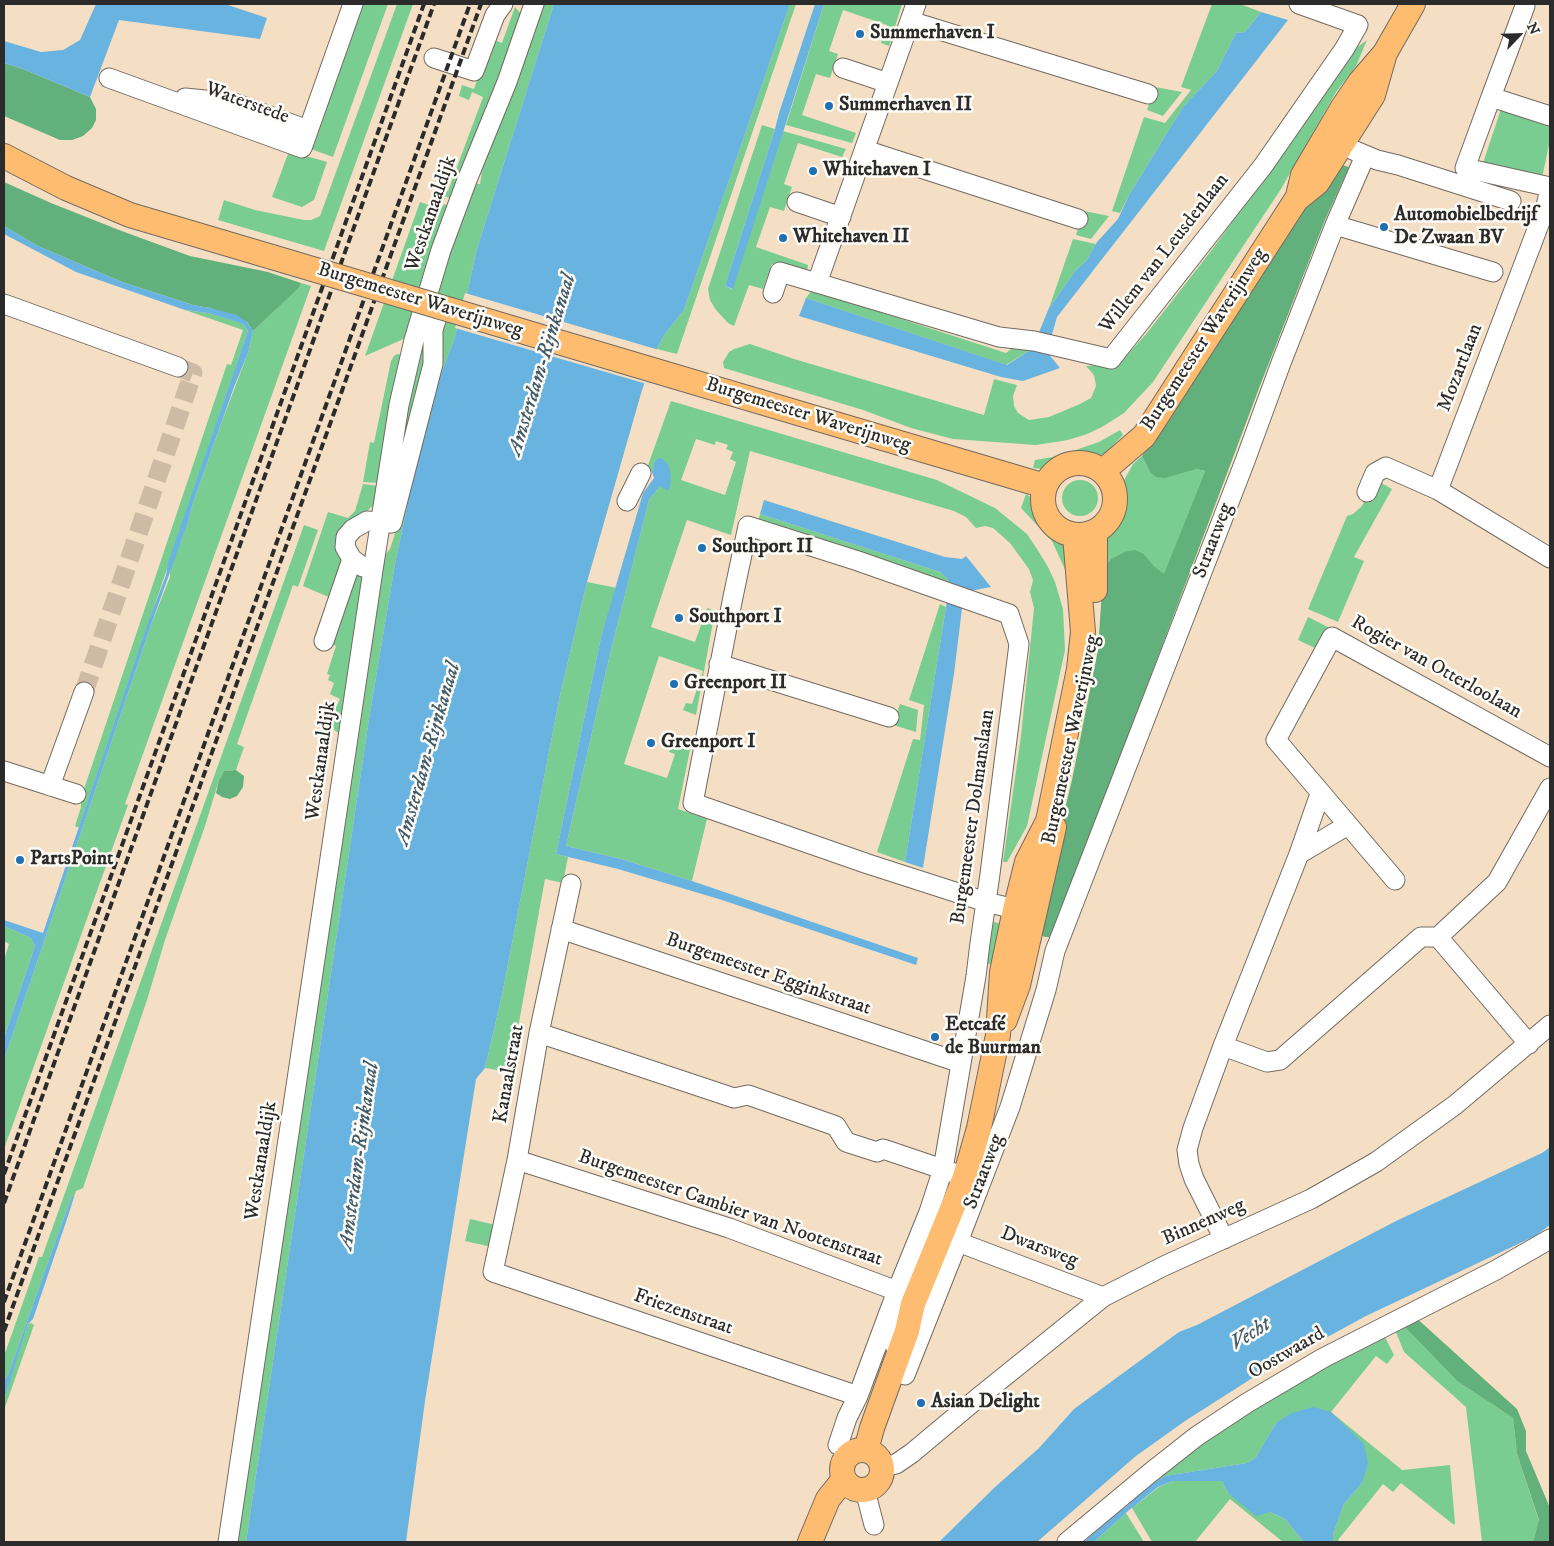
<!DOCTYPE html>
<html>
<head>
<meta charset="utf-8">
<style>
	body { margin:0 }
	#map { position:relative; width:1554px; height:1546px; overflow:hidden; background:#f5dfc4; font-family:"IM FELL DW Pica",serif }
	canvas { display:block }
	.frame { position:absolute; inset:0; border:5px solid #2b2b2b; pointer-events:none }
	.north { position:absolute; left:1494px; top:10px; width:50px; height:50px; -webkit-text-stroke:4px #fdfcf7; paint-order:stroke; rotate:66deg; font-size:14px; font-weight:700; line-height:20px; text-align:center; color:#2b2b2b }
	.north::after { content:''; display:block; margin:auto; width:18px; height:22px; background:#2b2b2b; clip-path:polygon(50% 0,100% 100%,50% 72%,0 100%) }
</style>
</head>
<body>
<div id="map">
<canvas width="1554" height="1546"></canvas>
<div class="frame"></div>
<div class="north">N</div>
</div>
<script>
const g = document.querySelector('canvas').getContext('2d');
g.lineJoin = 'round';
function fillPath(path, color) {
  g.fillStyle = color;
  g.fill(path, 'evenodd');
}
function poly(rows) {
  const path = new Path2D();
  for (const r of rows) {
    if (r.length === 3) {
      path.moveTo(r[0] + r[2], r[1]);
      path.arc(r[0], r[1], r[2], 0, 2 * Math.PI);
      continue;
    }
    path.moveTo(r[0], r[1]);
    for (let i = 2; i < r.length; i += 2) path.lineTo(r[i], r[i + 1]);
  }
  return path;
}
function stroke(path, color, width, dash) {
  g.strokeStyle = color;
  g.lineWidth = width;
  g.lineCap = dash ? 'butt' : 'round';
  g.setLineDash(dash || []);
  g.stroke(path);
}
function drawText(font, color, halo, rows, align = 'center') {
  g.font = font + ' "IM FELL DW Pica",serif';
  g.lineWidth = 5;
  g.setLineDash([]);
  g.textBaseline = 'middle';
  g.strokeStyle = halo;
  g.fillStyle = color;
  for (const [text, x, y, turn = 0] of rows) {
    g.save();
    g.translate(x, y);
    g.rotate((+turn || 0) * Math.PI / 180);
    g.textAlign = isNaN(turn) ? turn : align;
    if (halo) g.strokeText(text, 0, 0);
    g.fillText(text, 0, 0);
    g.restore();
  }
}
fillPath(poly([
	[360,4,388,4,333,157,308,148],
	[397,4,413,4,324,251,218,220,224,200,255,210,304,220,311,220,320,216],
	[541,4,554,4,476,252,468,290,454,340,435,390,413,478,395,564,369,719,246,1542,235,1542,382,558,390,549,398,524,408,437,404,436,403,438,419,346,448,251,473,183,480,184,484,157],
	[790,4,796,4,677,354,657,349,664,335,684,310],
	[824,4,902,4,889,46,881,43,887,25,843,10,829,51,838,54,830,78,816,74,802,115,856,133,852,143,786,125],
	[1212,4,1240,4,1261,12,1245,32,1236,33,1217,71,1183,107,1129,195,1120,213,1112,211,1144,117,1165,123,1191,90,1181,87],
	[515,7,521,14,505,67,450,198,443,196,438,193,439,188,448,191,483,97,472,92,469,100,459,96,462,85,474,89,491,39,502,43],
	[1367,40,1356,66,1336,92,1281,189,1153,382,1124,413,1102,427,1087,434,1068,440,1036,445,953,439,911,428,863,410,724,368,723,362,729,352,734,349,750,344,794,359,984,415,994,379,1017,385,1013,396,1014,406,1018,413,1029,420,1049,417,1080,404,1091,398,1096,386,1094,375,1086,366,1119,364,1147,333,1211,251,1285,149,1348,54],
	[1155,87,1182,92,1163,116,1147,110],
	[1501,109,1550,127,1550,140,1542,178,1483,163],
	[762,125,775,129,725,286,732,289,783,131,846,149,842,157,798,143,784,184,792,187,784,211,770,207,756,247,808,265,807,273,772,264,763,289,749,285,734,326,728,323,716,310,710,300,708,289],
	[289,151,327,162,314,200,302,207,272,197],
	[420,202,441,209,444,204,449,206,408,337,365,356],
	[1084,211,1109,216,1091,239,1076,235],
	[1073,239,1096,244,1086,261,1076,270,1049,308],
	[301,283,311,286,125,804,128,805,4,1149,4,1060,151,625,170,577,170,570,188,522,193,503,221,424,248,353,253,331,299,288],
	[812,290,1006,353,1015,346,1032,349,1006,365,806,298],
	[185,310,208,313,239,322,244,325,248,331,79,827,77,827,75,826,81,807,81,798,227,364,231,365,243,330],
	[397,354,402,355,379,483,363,482,370,442,374,443,391,361,394,356],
	[671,401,937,480,995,508,1027,534,1037,549,1048,567,1055,582,1063,609,1065,650,1027,826,1007,862,1003,862,1021,736,1034,608,1030,592,1033,580,1029,569,1010,543,993,528,985,526,976,528,966,517,954,511,750,451,731,535,687,520,651,627,695,642,707,608,715,611,696,715,683,710,686,703,692,704,703,671,659,656,624,764,667,778,675,754,669,752,675,735,692,740,678,809,707,819,692,881,621,859,566,846,610,654,649,500,660,486,654,463,652,472,647,468],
	[696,439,715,445,716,441,728,445,726,449,733,452,730,459,736,462,725,495,681,480],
	[1120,430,1123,435,1104,454,1092,457,1071,457,1042,469,1033,468,1035,460,1058,456,1099,442],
	[1142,456,1150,472,1196,469,1205,471,1164,575,1154,566,1144,554,1124,552,1111,559,1101,571,1100,538,1120,515,1123,482,1133,464],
	[1080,498,18],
	[1378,481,1392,489,1354,557,1364,561,1338,622,1308,609,1347,516,1353,514,1361,507],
	[363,484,378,486,375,504,362,515,343,555,331,598,303,586,328,512,348,518,355,511],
	[1026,494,1035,500,1046,521,1065,538,1069,578,1052,541,1021,508],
	[760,514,940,572,947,578,949,586,758,522],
	[304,525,318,530,298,587,293,585,237,744,244,747,236,770,224,771,219,780,205,826,165,940,147,1000,83,1188,76,1191,74,1197,72,1195,8,1375,4,1383,4,1356,39,1257,42,1257],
	[355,568,366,575,341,734,335,731,332,724,333,713,340,699,330,694,334,683,328,680,330,675,327,674,336,646,332,644],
	[587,582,617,588,601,637,556,854,568,857,563,883,545,879,510,1072,485,1068,502,995,560,695],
	[940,604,946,607,905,862,877,852,913,739,920,740,924,705,909,700],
	[1308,617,1330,628,1319,650,1298,640],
	[900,704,918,710,916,732,893,725],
	[994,922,1001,924,995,965,983,963,990,924],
	[4,926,31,938,35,946,4,1038,4,960,9,944,4,941],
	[470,1219,496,1225,492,1247,465,1241],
	[1400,1322,1457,1381,1513,1418,1517,1454,1539,1521,1533,1542,1482,1542,1466,1407,1404,1352,1393,1325],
	[31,1323,34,1325,4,1410,4,1399,9,1381,28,1324],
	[1384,1335,1394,1355,1387,1364,1376,1356,1331,1412,1402,1470,1450,1465,1455,1523,1454,1525,1401,1483,1393,1492,1383,1484,1338,1540,1341,1542,1333,1542,1333,1534,1344,1504,1362,1483,1276,1423,1256,1457,1247,1463,1165,1476,1154,1483,1129,1502,1186,1454,1257,1404],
	[1173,1481,1222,1481,1228,1493,1285,1519,1304,1542,1283,1542,1230,1499,1195,1542,1152,1542,1132,1508,1159,1487],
	[1126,1513,1144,1542,1094,1542]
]), '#79cd91');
fillPath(poly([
	[4,63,23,69,90,97,96,109,96,120,92,128,83,136,72,140,60,140,4,116],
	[1335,163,1349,167,1325,220,1261,383,1071,888,1052,937,1045,937,1038,934,1040,910,1072,780,1098,650,1102,590,1101,571,1111,559,1124,552,1135,550,1144,554,1154,566,1164,574,1205,471,1196,469,1165,478,1156,477,1150,472,1142,456],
	[4,182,51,203,119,230,190,256,268,272,301,283,299,288,253,331,247,322,210,308,193,305,122,282,38,246,4,226],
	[236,770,244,776,243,787,237,796,230,799,222,797,216,793,219,780,224,771],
	[1413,1315,1517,1409,1526,1431,1526,1451,1550,1508,1550,1542,1533,1542,1539,1520,1517,1454,1513,1418,1457,1381,1400,1322]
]), '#62b07b');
fillPath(poly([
	[96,4,225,4,267,18,260,39,119,20,90,97,23,69,4,63,4,41,41,52,63,50,80,40],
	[554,4,790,4,684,310,664,335,657,349,642,390,587,582,560,695,502,995,485,1068,476,1079,425,1401,406,1542,246,1542,369,719,395,564,413,478,435,390,454,340,468,290,476,252],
	[815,4,824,4,733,289,725,286,775,129,779,113],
	[1261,12,1288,20,1057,317,1047,352,1060,368,1023,381,1001,377,799,316,806,298,1007,365,1032,349,1049,308,1076,270,1086,261,1097,242,1118,219,1129,195,1183,107,1217,71,1236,33,1245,32],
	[4,226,38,246,122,282,193,305,210,308,237,315,247,322,253,331,248,353,234,387,193,503,188,522,151,625,4,1060,4,1038,35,946,31,938,4,926,4,920,43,933,149,620,166,575,168,563,248,331,244,325,238,322,208,313,185,310,76,272,4,234],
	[658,458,663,459,669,466,671,476,670,486,668,491,660,486,649,500,610,654,566,846,621,859,692,881,918,958,916,965,722,900,618,869,556,854,601,637,643,493,654,478,652,472,654,463],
	[764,500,945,557,962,559,966,556,991,587,964,592,954,674,923,868,905,862,946,607,949,586,947,578,940,572,760,514],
	[1550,1147,1550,1225,1535,1236,1366,1316,1254,1377,1185,1421,1136,1456,1037,1542,939,1542,994,1488,1039,1448,1074,1409,1179,1332,1197,1325,1396,1221,1542,1153],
	[72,1195,74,1197,69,1213,33,1319,28,1324,4,1399,4,1381,8,1375],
	[1313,1407,1331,1412,1364,1444,1368,1464,1362,1483,1344,1504,1333,1534,1333,1542,1304,1542,1285,1519,1270,1512,1256,1516,1228,1493,1222,1481,1173,1481,1158,1487,1132,1508,1129,1502,1154,1483,1165,1476,1247,1463,1256,1457,1276,1423,1292,1413],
	[1122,1508,1126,1513,1094,1542,1084,1542]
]), '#69b3e1');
fillPath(poly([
	[465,293,659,350,647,384,455,328]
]), '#f5dfc4');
stroke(poly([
	[1121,1514,1134,1503]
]), '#69b3e1', 4.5);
stroke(poly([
	[84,692,193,373,178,367]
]), '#cdbba5', 19, [19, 9]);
const minor = poly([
	[910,21,1148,94],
	[434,58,474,71,495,15,503,4],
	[843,68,888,83],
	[109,78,302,148,353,4],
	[1491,97,1525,6],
	[185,98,234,103,308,130],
	[1550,116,1491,97,1465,168,1550,187],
	[865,150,1078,219],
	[1353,150,1377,160,1398,165,1511,201],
	[1550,189,1546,206,1438,490,1550,558],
	[797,202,841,217],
	[1335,225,1493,272],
	[817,283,916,4],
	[773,293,780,272,999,337,1034,341,1111,359,1263,166,1345,48,1358,25,1299,4],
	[4,304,178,367],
	[1367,492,1375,473,1386,467,1438,490],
	[627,501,641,473],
	[373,570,363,567,352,559,345,547,346,537,353,529,367,521,392,523,433,364,433,330,440,307],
	[324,641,352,559],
	[719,664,889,717],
	[4,771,76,794],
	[50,786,84,692],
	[1299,854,1348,825],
	[1395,880,1276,740,1332,637,1550,757],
	[571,884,539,1033,517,1160,493,1272,858,1396],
	[561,929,961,1063],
	[1438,937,1497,882,1550,788],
	[539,1033,734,1098,748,1095,836,1126,846,1142,877,1152,883,1149,954,1173],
	[1223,1046,1267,1062,1280,1060,1421,937,1438,937,1529,1044],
	[517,1160,729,1228,897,1291,858,1396,847,1418,838,1445],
	[1224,1239,1194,1179,1189,1164,1187,1150,1193,1128,1223,1046,1299,854,1320,794],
	[958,1242,1103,1297],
	[893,1343,889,1333,898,1304,897,1291,929,1212,943,1169,976,976,980,943,986,902,990,874,1019,644,1009,614,858,561,748,526,733,597,693,803,868,864,986,902,1027,912],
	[892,1371,905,1375,961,1234,1010,1107,1046,990,1055,951,1245,461,1281,363,1335,225,1365,156],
	[882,1467,896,1464,912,1453,979,1397,1103,1297,1164,1266,1311,1199,1376,1162,1455,1105,1550,1025],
	[865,1490,874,1525],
	[228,1542,373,570,399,405,414,340,441,250,467,180,507,82,534,4],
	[1067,1542,1150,1473,1197,1436,1247,1403,1323,1358,1496,1270,1550,1239]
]);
const major = poly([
	[4,156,66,188,130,215,272,257],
	[1298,196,1303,175,1343,107,1360,82,1385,53,1413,4],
	[727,392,1045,486],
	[1079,499,36],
	[1103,471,1144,436,1296,200,1317,183,1373,95,1385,53],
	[1095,532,1095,590],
	[1005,1020,1018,985,1054,827],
	[866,1450,872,1428,907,1331,913,1304,965,1177,979,1128,998,1035,1002,972,1015,910,1027,862,1048,821,1079,669,1083,632,1075,535],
	[862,1470,20],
	[810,1542,828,1499,844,1479]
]);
stroke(minor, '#726a61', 21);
stroke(major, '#726a61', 26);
stroke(minor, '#fff', 19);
stroke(major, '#febc70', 24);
stroke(poly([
	[4,1174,424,4],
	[4,1203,434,4],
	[4,1302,470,4],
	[4,1331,481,4]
]), '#2b2b2b', 4, [8, 4]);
const majorBridge = poly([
	[272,257,727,392]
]);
stroke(majorBridge, '#726a61', 26, []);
stroke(majorBridge, '#febc70', 24);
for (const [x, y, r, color] of [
	[860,34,5,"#1f6fb2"],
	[829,106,5,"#1f6fb2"],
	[813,171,5,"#1f6fb2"],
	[1384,227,5,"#1f6fb2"],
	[783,238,5,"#1f6fb2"],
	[702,548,5,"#1f6fb2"],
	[679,618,5,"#1f6fb2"],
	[674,684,5,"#1f6fb2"],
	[651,743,5,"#1f6fb2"],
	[20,860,5,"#1f6fb2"],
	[935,1037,5,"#1f6fb2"],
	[921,1403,5,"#1f6fb2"]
]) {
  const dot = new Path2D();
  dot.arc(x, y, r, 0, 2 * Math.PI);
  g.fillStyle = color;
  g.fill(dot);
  stroke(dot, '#fdfcf7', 2);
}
drawText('bold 20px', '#2b2b2b', '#fdfcf7', [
	["Summerhaven I",870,34],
	["Summerhaven II",839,106],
	["Whitehaven I",823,171],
	["Automobielbedrijf",1394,216],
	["De Zwaan BV",1394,239],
	["Whitehaven II",793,238],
	["Southport II",712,548],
	["Southport I",689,618],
	["Greenport II",684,684],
	["Greenport I",661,743],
	["PartsPoint",30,860],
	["Eetcafé",945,1026],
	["de Buurman",945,1049],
	["Asian Delight",931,1403]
], 'left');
drawText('20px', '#2b2b2b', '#fdfcf7', [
	["Waterstede",247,104,20],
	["Westkanaaldijk",432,214,-71],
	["Willem van Leusdenlaan",1165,254,-52],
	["Burgemeester Waverijnweg",420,301,17],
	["Burgemeester Waverijnweg",1205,340,-57],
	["Mozartlaan",1461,368,-69],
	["Burgemeester Waverijnweg",808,416,17],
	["Straatweg",1214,541,-69],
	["Rogier van Otterloolaan",1436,668,29],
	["Burgemeester Waverijnweg",1072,740,-78],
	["Westkanaaldijk",322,761,-82],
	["Burgemeester Dolmanslaan",974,817,-82],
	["Burgemeester Egginkstraat",768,975,19],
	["Kanaalstraat",510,1074,-80],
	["Westkanaaldijk",262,1161,-81],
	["Straatweg",985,1172,-69],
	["Burgemeester Cambier van Nootenstraat",730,1209,19],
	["Binnenweg",1204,1223,-24],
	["Dwarsweg",1039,1248,21],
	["Friezenstraat",683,1313,19],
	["Oostwaard",1287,1354,-30]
]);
drawText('italic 21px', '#415b6b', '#fdfcf7', [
	["Amsterdam-Rijnkanaal",543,365,-73],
	["Amsterdam-Rijnkanaal",429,754,-74],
	["Amsterdam-Rijnkanaal",360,1156,-82],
	["Vecht",1251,1335,-32]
]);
</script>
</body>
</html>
